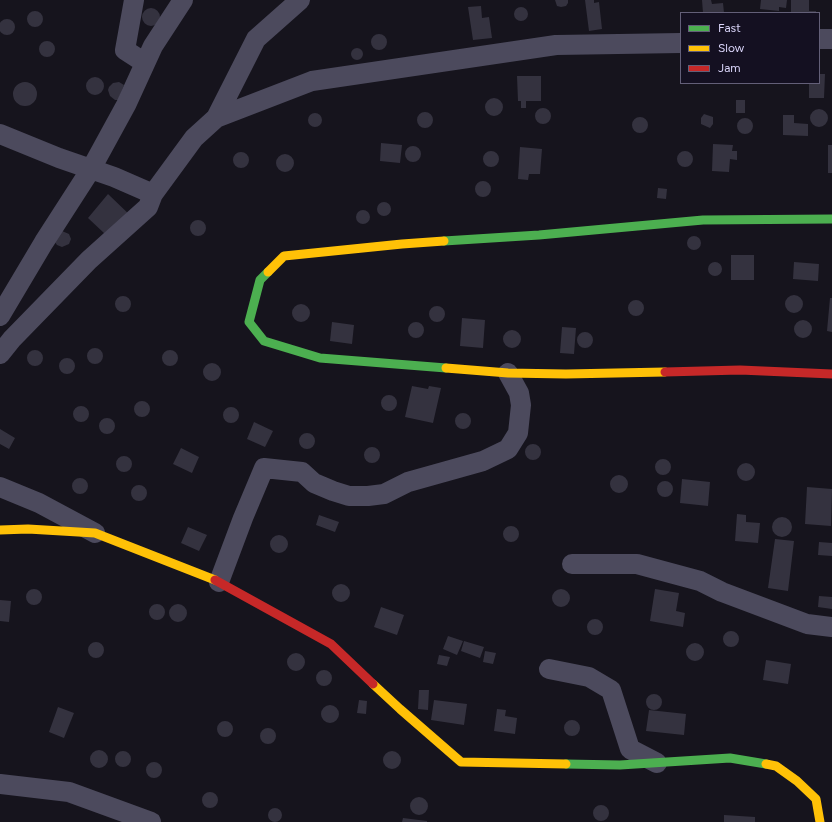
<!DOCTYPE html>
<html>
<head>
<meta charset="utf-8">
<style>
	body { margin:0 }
	#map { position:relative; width:832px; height:822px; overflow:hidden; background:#16141d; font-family:Figtree,sans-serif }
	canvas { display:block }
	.legend { position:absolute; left:680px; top:12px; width:140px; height:72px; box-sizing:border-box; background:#141021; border:1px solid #635f78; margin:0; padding:5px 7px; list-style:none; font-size:12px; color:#dad5fa }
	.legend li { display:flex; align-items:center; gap:8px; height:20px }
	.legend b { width:20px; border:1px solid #635f78 }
</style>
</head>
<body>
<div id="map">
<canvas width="832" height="822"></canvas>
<ul class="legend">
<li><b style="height:5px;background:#4caf50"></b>Fast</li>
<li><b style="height:5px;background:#ffc107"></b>Slow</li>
<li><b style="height:5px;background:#c62828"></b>Jam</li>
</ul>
</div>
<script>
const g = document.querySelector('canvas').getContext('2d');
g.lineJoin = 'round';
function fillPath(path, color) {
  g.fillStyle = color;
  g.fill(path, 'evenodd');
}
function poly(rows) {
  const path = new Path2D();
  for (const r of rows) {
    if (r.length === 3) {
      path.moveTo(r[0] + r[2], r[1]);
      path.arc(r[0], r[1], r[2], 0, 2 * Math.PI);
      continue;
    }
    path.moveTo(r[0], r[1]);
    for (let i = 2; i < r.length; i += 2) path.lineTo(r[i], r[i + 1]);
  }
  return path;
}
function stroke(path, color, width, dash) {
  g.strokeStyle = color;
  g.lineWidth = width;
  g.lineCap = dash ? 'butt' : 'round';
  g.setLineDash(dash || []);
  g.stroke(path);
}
fillPath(poly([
	[555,0,568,0,568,3,566,6,561,7,557,6],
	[585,0,594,0,594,3,599,2,602,29,589,31],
	[702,0,711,0,712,4,723,3,724,13,703,13],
	[761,0,787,0,786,8,779,7,779,11,760,9],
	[791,0,809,0,809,11,816,11,816,13,791,13],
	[481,6,482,18,489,17,492,38,473,40,468,7],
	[521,14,7],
	[151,17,9],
	[35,19,8],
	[7,27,8],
	[379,42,8],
	[47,49,8],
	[357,54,6],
	[819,74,825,74,824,98,809,98,809,83,819,83],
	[517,76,541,76,541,101,526,101,526,108,521,108,521,101,518,101],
	[95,86,9],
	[119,82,124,85,118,100,115,100,110,96,108,90,109,87,113,83],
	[25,94,12],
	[494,107,9],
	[736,100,745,100,745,113,736,113],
	[543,116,8],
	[819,118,9],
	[425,120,8],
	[315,120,7],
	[704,114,713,117,713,124,710,128,701,124,701,118],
	[783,115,794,115,794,123,808,124,808,136,783,135],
	[640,125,8],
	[745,126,8],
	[381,143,402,145,400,163,380,161],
	[713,144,733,145,732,151,737,151,737,160,730,159,729,172,712,171],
	[828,145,832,145,832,173,828,173],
	[413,154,8],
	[520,147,542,149,540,174,529,174,528,180,518,179],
	[685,159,8],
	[491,159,8],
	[241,160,8],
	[285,163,9],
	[483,189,8],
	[658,188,667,189,666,199,657,198],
	[108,194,133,218,105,234,88,218],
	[384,209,7],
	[363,217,7],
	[198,228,8],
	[62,231,69,234,71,239,69,244,62,247,57,245,54,241],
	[694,243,7],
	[731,255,754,255,754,280,731,280],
	[794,262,819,264,818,281,793,279],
	[715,269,7],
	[794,304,9],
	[123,304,8],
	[830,298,832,298,832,332,827,331],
	[636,308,8],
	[301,313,9],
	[437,314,8],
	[462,318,485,320,483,348,460,346],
	[803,329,9],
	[332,322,354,325,352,344,330,341],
	[416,330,8],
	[562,327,576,328,574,354,560,353],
	[512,339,9],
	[585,340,8],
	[95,356,8],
	[170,358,8],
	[35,358,8],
	[67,366,8],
	[212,372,9],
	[412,386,428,389,429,386,441,388,433,423,405,417],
	[389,403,8],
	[142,409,8],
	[81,414,8],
	[231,415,8],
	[463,421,8],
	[107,426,8],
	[254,422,273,431,265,447,247,439],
	[0,429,15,438,9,449,0,444],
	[307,441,8],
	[533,452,8],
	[372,455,8],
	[181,448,199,457,192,473,173,464],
	[124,464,8],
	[663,467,8],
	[746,472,9],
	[619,484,9],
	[80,486,8],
	[682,479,710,482,708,506,680,503],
	[665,489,8],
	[139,493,8],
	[807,487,832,489,831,526,805,524],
	[737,514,746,515,746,522,760,523,758,543,735,541],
	[319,515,339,522,335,532,316,525],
	[782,527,10],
	[511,534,8],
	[188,527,207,535,199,551,181,543],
	[279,544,9],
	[775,539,794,541,788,591,768,588],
	[819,542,832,543,832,556,818,555],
	[341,593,9],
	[655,589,679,593,676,611,685,613,683,627,650,621],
	[34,597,8],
	[561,598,9],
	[819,596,832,597,832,609,818,607],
	[0,600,11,601,9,622,0,621],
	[178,613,9],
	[157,612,8],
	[381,607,404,615,397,635,374,627],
	[595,627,8],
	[731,639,8],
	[448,636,463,641,457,655,443,649],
	[464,641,484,647,480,658,461,651],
	[96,650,8],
	[695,652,9],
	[485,651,496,653,493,664,483,662],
	[296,662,9],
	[439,655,450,657,447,666,437,664],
	[766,660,791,664,788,684,763,680],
	[324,678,8],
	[419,690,429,690,428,710,418,709],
	[654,702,8],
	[359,700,367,701,366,714,357,713],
	[434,700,467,704,464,725,431,720],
	[330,714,9],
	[58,707,74,713,64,738,49,732],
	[497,709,506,710,505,716,517,718,515,734,494,731],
	[649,710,686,714,684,735,646,731],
	[572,728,8],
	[225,729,8],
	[268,736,8],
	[99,759,9],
	[123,759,8],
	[392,760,9],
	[154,770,8],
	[210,800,8],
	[419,806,9],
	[601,813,8],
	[275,815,7],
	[724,815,755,817,755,822,724,822],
	[403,818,427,821,427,822,402,822]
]), '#34323f');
stroke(poly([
	[134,0,125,50,145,63],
	[819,39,832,39],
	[216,118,312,81,556,45,681,43],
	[0,134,59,158,114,177,153,194],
	[0,316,44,242,91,169,126,105,153,46,183,0],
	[0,354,12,339,89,260,148,207,153,194,194,138,216,118,256,39,300,0],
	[0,487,39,503,95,533],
	[572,564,637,564,700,581,722,592,807,624,832,627],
	[219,582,243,518,264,468,302,472,314,483,333,491,349,496,368,496,384,494,408,482,483,461,508,449,518,433,521,405,519,393,508,373],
	[549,669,589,677,611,690,630,749,657,763],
	[0,784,69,792,151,822]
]), '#4c4a5d', 20);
stroke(poly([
	[444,241,539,235,703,220,832,219],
	[268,272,260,280,249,322,264,341,320,358,446,368],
	[566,764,620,765,730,758,766,764]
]), '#4caf50', 9);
stroke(poly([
	[268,272,284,256,402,244,444,241],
	[446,368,508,373,566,374,665,372],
	[0,530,28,529,95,533,215,580],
	[373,684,400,709,461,762,566,764],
	[766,764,776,766,797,781,816,799,820,822]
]), '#ffc107', 9);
stroke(poly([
	[665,372,740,370,832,374],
	[215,580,331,644,373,684]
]), '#c62828', 9);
</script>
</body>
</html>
